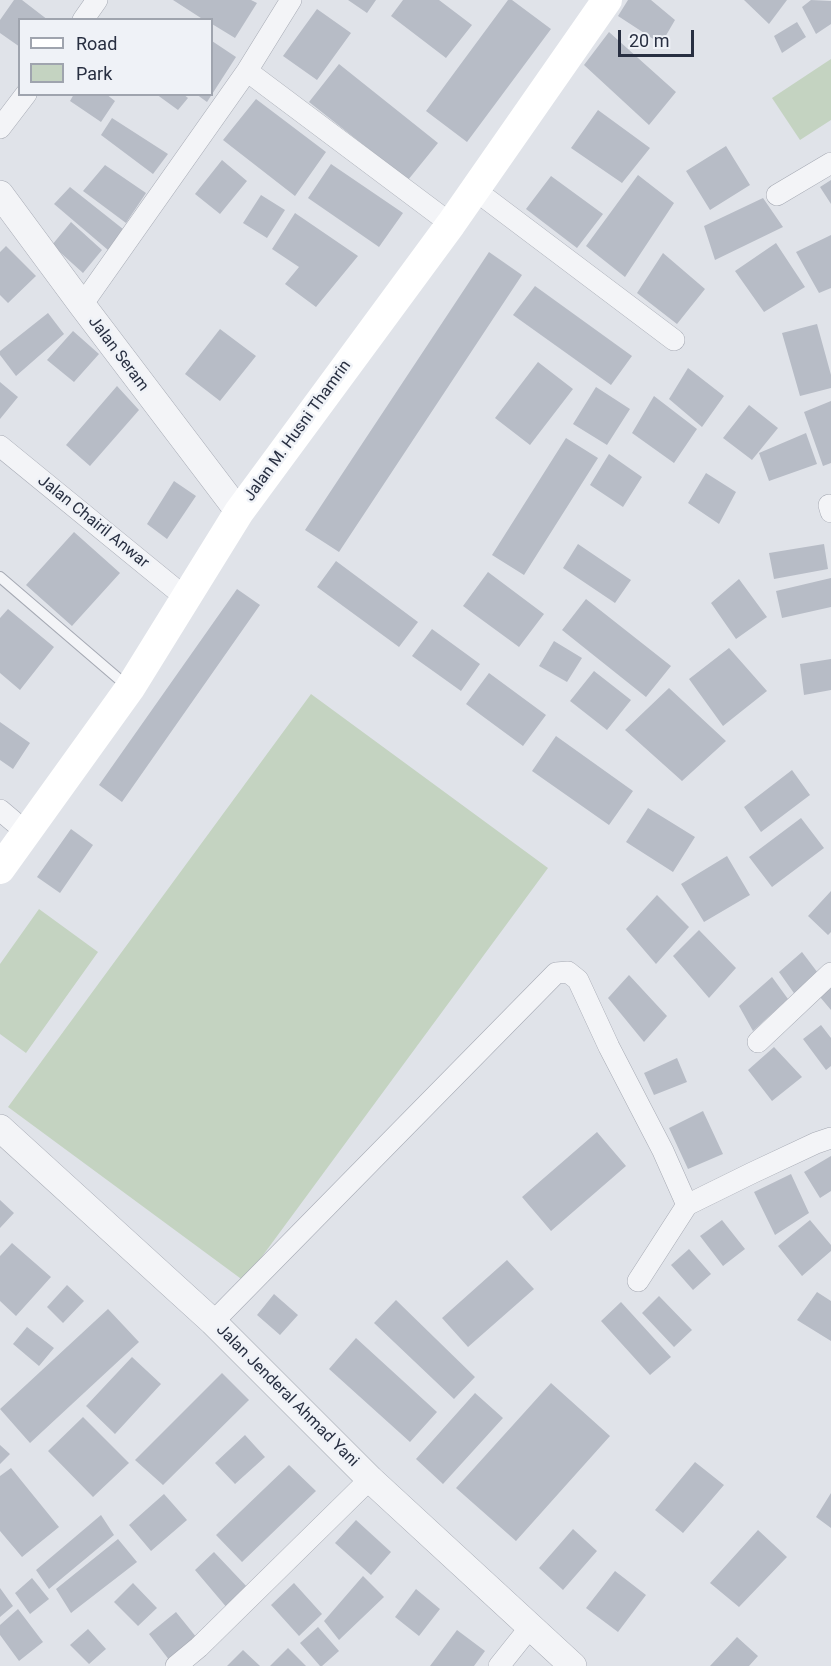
<!DOCTYPE html>
<html>
<head>
<meta charset="utf-8">
<style>
	body { margin:0 }
	#map { position:relative; width:831px; height:1666px; overflow:hidden; background:#e0e3e9; font-family:Roboto,sans-serif }
	canvas { display:block }
	.legend { position:absolute; left:18px; top:18px; width:195px; height:78px; box-sizing:border-box; background:#eff2f7; border:2px solid #9fa4ae; margin:0; padding:8px 10px; list-style:none; font-size:18px; color:#282f41 }
	.legend li { display:flex; align-items:center; gap:12px; height:30px }
	.legend b { width:30px; border:2px solid #9fa4ae }
	.scale { position:absolute; left:618px; top:30px; width:76px; height:27px; box-sizing:border-box; border:3px solid #282f41; border-top:0; padding-left:8px; font-size:18px; line-height:21px; white-space:nowrap; color:#282f41; -webkit-text-stroke:4px #eff2f7; paint-order:stroke }
</style>
</head>
<body>
<div id="map">
<canvas width="831" height="1666"></canvas>
<ul class="legend">
<li><b style="height:8px;background:#fff"></b>Road</li>
<li><b style="height:16px;background:#c4d3c1"></b>Park</li>
</ul>
<div class="scale">20 m</div>
</div>
<script>
const g = document.querySelector('canvas').getContext('2d');
g.lineJoin = 'round';
function fillPath(path, color) {
  g.fillStyle = color;
  g.fill(path, 'evenodd');
}
function poly(rows) {
  const path = new Path2D();
  for (const r of rows) {
    path.moveTo(r[0], r[1]);
    for (let i = 2; i < r.length; i += 2) path.lineTo(r[i], r[i + 1]);
  }
  return path;
}
function stroke(path, color, width, dash) {
  g.strokeStyle = color;
  g.lineWidth = width;
  g.lineCap = dash ? 'butt' : 'round';
  g.setLineDash(dash || []);
  g.stroke(path);
}
function drawText(font, color, halo, rows, align = 'center') {
  g.font = font + ' Roboto,sans-serif';
  g.lineWidth = 5;
  g.setLineDash([]);
  g.textBaseline = 'middle';
  g.strokeStyle = halo;
  g.fillStyle = color;
  for (const [text, x, y, turn = 0] of rows) {
    g.save();
    g.translate(x, y);
    g.rotate((+turn || 0) * Math.PI / 180);
    g.textAlign = isNaN(turn) ? turn : align;
    if (halo) g.strokeText(text, 0, 0);
    g.fillText(text, 0, 0);
    g.restore();
  }
}
fillPath(poly([
	[831,59,831,120,800,140,772,98],
	[311,694,548,868,244,1281,8,1107],
	[39,909,98,952,26,1053,0,1034,0,964]
]), '#c4d3c1');
fillPath(poly([
	[14,0,22,0,48,20,20,20,20,47,0,33,0,20],
	[173,0,251,0,257,3,235,38,212,24,212,20,204,20],
	[348,0,376,0,367,13],
	[403,0,439,0,472,25,446,58,391,16],
	[508,0,512,0,551,29,467,142,426,111],
	[628,0,651,0,675,20,661,44,618,16],
	[744,0,787,0,769,24],
	[811,0,831,1,831,24,816,34,802,7],
	[317,9,351,33,317,80,283,56],
	[797,22,806,37,782,53,774,36],
	[609,32,676,92,649,125,584,65],
	[212,41,236,57,207,102,196,94,212,94],
	[339,64,438,143,408,180,309,102],
	[74,94,106,94,115,101,101,122,70,101],
	[156,94,183,94,188,98,178,110],
	[256,99,326,152,295,196,223,140],
	[598,110,650,148,622,183,571,148],
	[112,118,168,154,153,174,101,135],
	[726,146,750,185,710,210,686,171],
	[222,160,247,181,220,214,195,194],
	[331,164,403,213,379,247,308,198],
	[105,165,146,193,126,223,83,191],
	[638,175,674,203,625,277,586,246],
	[551,176,603,214,577,248,526,209],
	[831,180,831,204,820,187],
	[70,187,123,229,108,250,54,204],
	[261,195,285,210,267,238,243,223],
	[763,198,783,227,715,260,704,226],
	[295,213,358,256,316,307,285,284,299,267,272,249],
	[71,222,102,250,83,273,52,245],
	[831,235,831,288,819,293,796,252],
	[776,243,805,287,764,312,735,271],
	[6,246,36,276,8,303,0,295,0,252],
	[489,252,522,275,339,552,305,530],
	[663,253,705,289,677,324,637,293],
	[535,286,632,356,611,385,513,315],
	[48,313,64,334,16,376,0,355,0,351],
	[817,324,831,375,831,388,800,396,782,333],
	[220,329,256,356,220,401,185,374],
	[73,331,99,354,74,382,47,360],
	[538,362,573,389,530,445,495,418],
	[688,368,724,396,702,427,669,399],
	[0,382,18,397,0,419],
	[117,386,139,410,90,466,66,445],
	[596,387,630,409,607,445,573,424],
	[654,396,697,429,674,463,632,433],
	[831,401,831,463,823,466,804,412],
	[749,405,778,428,752,460,723,438],
	[806,433,817,464,769,481,759,453],
	[566,438,598,458,524,575,492,555],
	[609,454,642,477,623,507,590,485],
	[706,473,736,492,719,524,688,503],
	[174,481,196,496,167,539,147,524],
	[74,532,120,573,72,626,26,585],
	[578,544,631,580,615,603,563,568],
	[824,544,828,569,774,579,769,553],
	[336,561,418,622,399,647,317,587],
	[488,572,544,614,519,647,463,606],
	[831,578,831,607,782,618,776,591],
	[739,579,767,617,736,639,711,603],
	[237,589,260,605,122,802,99,785],
	[586,599,671,666,646,697,562,630],
	[8,609,54,647,20,690,0,673,0,618],
	[432,629,480,664,461,691,412,656],
	[554,641,582,658,567,682,539,666],
	[729,648,767,691,723,726,689,679],
	[831,659,831,690,804,695,800,664],
	[594,671,631,700,607,730,570,701],
	[489,673,546,715,523,746,466,704],
	[669,688,726,741,682,781,625,730],
	[0,722,30,743,13,769,0,760],
	[556,736,633,791,609,825,532,771],
	[792,770,810,795,761,832,744,807],
	[648,808,695,837,673,872,626,842],
	[801,818,824,848,772,887,749,857],
	[71,829,93,845,60,893,37,877],
	[727,856,750,895,704,922,681,884],
	[831,891,831,932,828,935,808,916],
	[657,895,689,927,656,964,626,929],
	[699,930,736,968,709,998,673,956],
	[802,952,821,977,796,996,779,972],
	[629,975,667,1016,644,1042,608,998],
	[772,977,788,999,753,1031,739,1006],
	[831,988,831,1010,820,997],
	[821,1025,831,1038,831,1066,826,1070,803,1039],
	[774,1047,802,1077,772,1101,748,1070],
	[677,1058,687,1082,654,1095,644,1073],
	[703,1111,723,1154,688,1169,669,1128],
	[597,1132,626,1166,551,1231,522,1197],
	[831,1156,831,1191,820,1198,804,1172],
	[791,1174,809,1213,775,1235,754,1192],
	[0,1200,14,1213,0,1228],
	[722,1220,745,1249,723,1266,700,1236],
	[810,1220,831,1245,831,1251,802,1276,778,1246],
	[12,1243,51,1277,16,1316,0,1301,0,1256],
	[689,1249,711,1274,693,1290,671,1265],
	[507,1260,534,1289,468,1347,442,1318],
	[67,1285,84,1301,63,1323,47,1307],
	[817,1292,831,1301,831,1341,797,1320],
	[274,1294,298,1315,280,1335,257,1315],
	[659,1296,692,1330,674,1347,642,1313],
	[396,1300,475,1377,454,1399,374,1323],
	[621,1302,671,1357,650,1375,601,1321],
	[108,1309,139,1342,30,1443,0,1409],
	[27,1327,54,1348,39,1366,13,1344],
	[356,1338,437,1412,410,1442,329,1369],
	[132,1357,161,1384,115,1434,86,1406],
	[222,1373,249,1400,163,1485,135,1460],
	[551,1383,610,1436,516,1541,456,1488],
	[475,1393,503,1418,443,1484,416,1459],
	[83,1417,129,1463,93,1497,48,1451],
	[245,1435,265,1457,235,1484,215,1463],
	[0,1445,10,1454,0,1464],
	[695,1462,724,1485,683,1533,655,1510],
	[289,1465,316,1491,242,1562,216,1535],
	[11,1468,59,1527,22,1557,0,1531,0,1476],
	[831,1493,831,1528,816,1517],
	[164,1494,187,1520,151,1551,129,1525],
	[101,1515,114,1535,49,1589,36,1570],
	[356,1520,391,1552,371,1575,335,1543],
	[573,1529,597,1551,563,1590,539,1568],
	[758,1530,787,1557,739,1607,710,1583],
	[118,1539,137,1562,71,1613,56,1589],
	[214,1552,249,1589,228,1609,195,1570],
	[615,1571,646,1595,618,1632,586,1608],
	[363,1576,384,1597,339,1640,324,1621],
	[32,1578,49,1599,30,1614,15,1593],
	[133,1583,157,1608,138,1626,114,1602],
	[294,1583,322,1614,299,1636,271,1605],
	[0,1588,13,1606,0,1617],
	[416,1589,440,1609,419,1636,395,1617],
	[18,1609,43,1642,19,1661,0,1635,0,1625],
	[176,1612,197,1638,170,1661,149,1634],
	[318,1627,339,1651,322,1666,320,1666,300,1643],
	[88,1629,106,1649,89,1664,70,1645],
	[457,1630,485,1651,474,1666,430,1666],
	[737,1637,758,1656,749,1666,710,1666],
	[288,1648,306,1666,270,1666],
	[243,1650,260,1666,227,1666]
]), '#b7bcc6');
const service = poly([
	[0,577,127,686]
]);
const minor = poly([
	[83,20,97,0],
	[247,71,451,224],
	[0,128,26,94],
	[475,190,674,340],
	[777,195,831,163],
	[82,305,247,71,291,0],
	[0,446,186,598],
	[829,505,831,512],
	[0,810,26,832],
	[758,1042,831,973],
	[687,1205,752,1173,816,1143,831,1138],
	[213,1322,556,973,568,972,578,980,609,1047,663,1151,687,1205,638,1281],
	[176,1666,199,1647,370,1479],
	[499,1666,531,1626]
]);
const tertiary = poly([
	[0,194,82,305,239,512],
	[0,1128,213,1322,370,1479,573,1666]
]);
stroke(service, '#a5a9b3', 12);
stroke(minor, '#a5a9b3', 22);
stroke(tertiary, '#a5a9b3', 28);
stroke(service, '#f3f4f7', 10);
stroke(minor, '#f3f4f7', 21);
stroke(tertiary, '#f3f4f7', 27);
stroke(poly([
	[0,869,130,688,239,512,451,224,607,0]
]), '#fff', 30);
drawText('16px', '#282f41', '#eff2f7', [
	["Jalan Seram",118,354,53],
	["Jalan M. Husni Thamrin",298,431,-54],
	["Jalan Chairil Anwar",93,522,39],
	["Jalan Jenderal Ahmad Yani",287,1396,45]
]);
</script>
</body>
</html>
